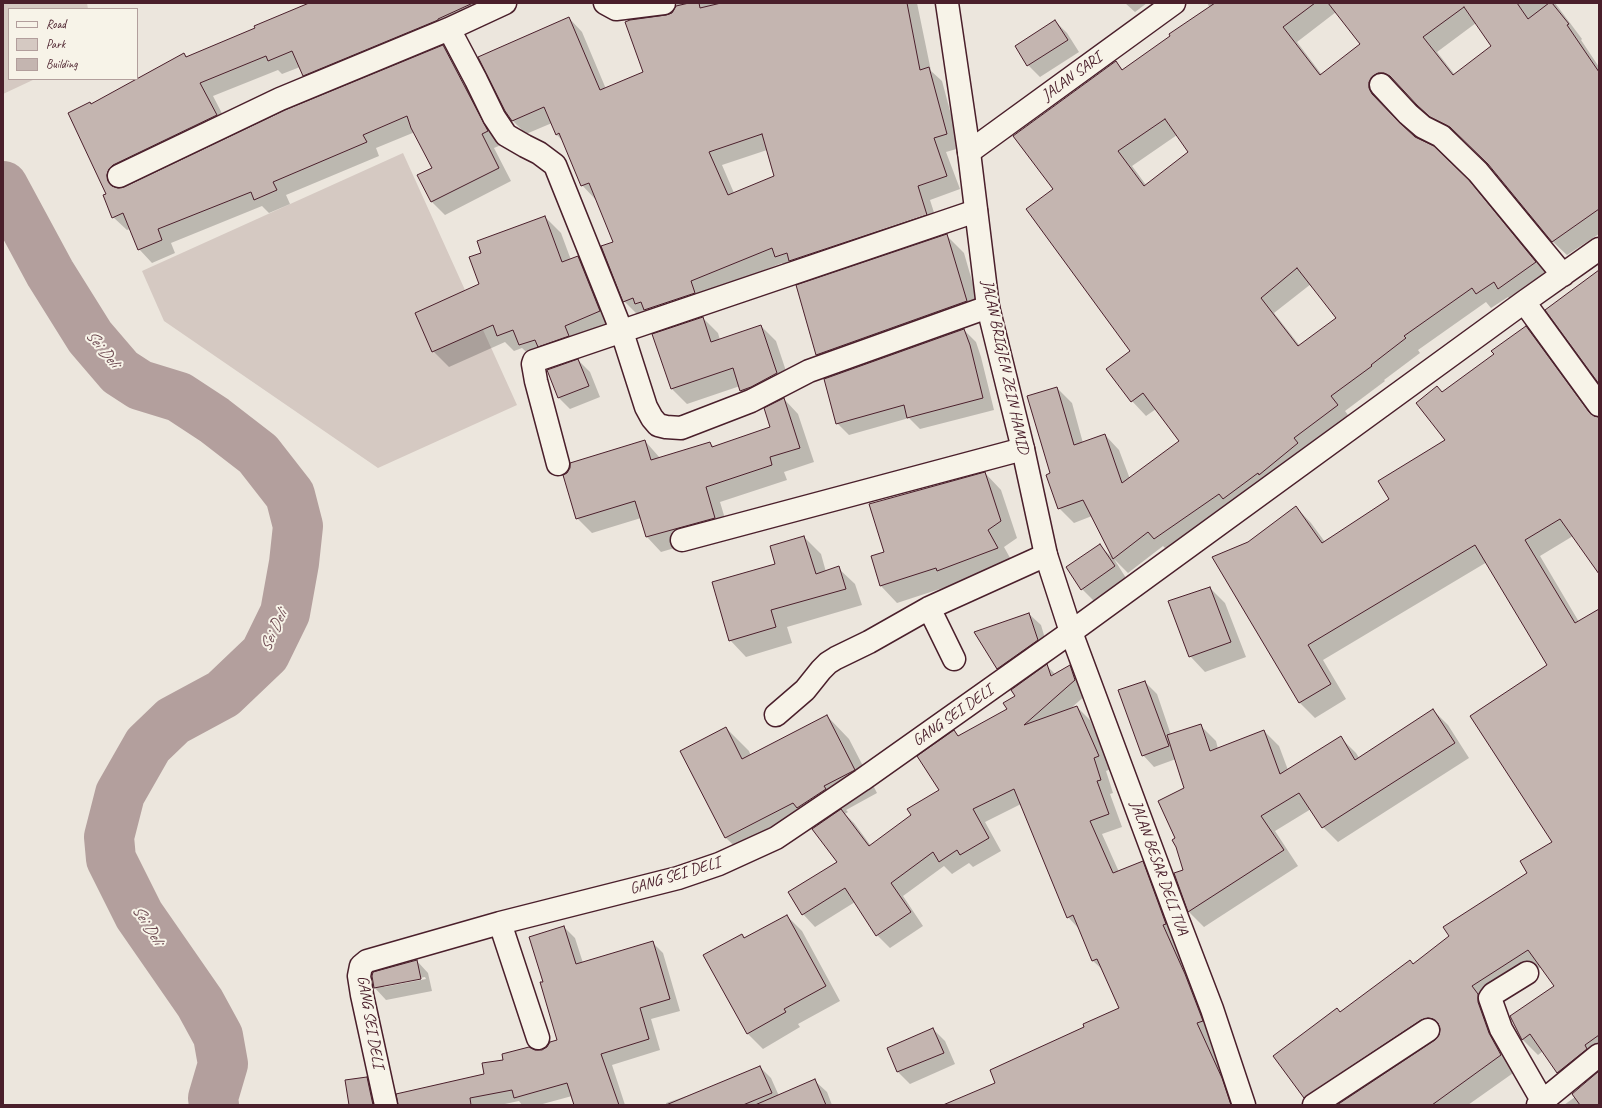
<!DOCTYPE html>
<html>
<head>
<meta charset="utf-8">
<style>
	body { margin:0 }
	#map { position:relative; width:1602px; height:1108px; overflow:hidden; background:#ece6dd; font-family:Caveat,sans-serif }
	canvas { display:block }
	.frame { position:absolute; inset:0; border:4px solid #4a1f2b; pointer-events:none }
	.legend { position:absolute; left:8px; top:8px; width:130px; height:72px; box-sizing:border-box; background:#f7f3e8; border:1px solid #b29e9c; margin:0; padding:5px 7px; list-style:none; font-size:12px; color:#4a1f2b }
	.legend li { display:flex; align-items:center; gap:8px; height:20px }
	.legend b { width:20px; border:1px solid #b29e9c }
</style>
</head>
<body>
<div id="map">
<canvas width="1602" height="1108"></canvas>
<div class="frame"></div>
<ul class="legend">
<li><b style="height:5px;background:#f7f3e8"></b>Road</li>
<li><b style="height:11px;background:#d5c9c2"></b>Park</li>
<li><b style="height:11px;background:#c4b5b0"></b>Building</li>
</ul>
</div>
<script>
const g = document.querySelector('canvas').getContext('2d');
g.lineJoin = 'round';
function fillPath(path, color) {
  g.fillStyle = color;
  g.fill(path, 'evenodd');
}
function poly(rows) {
  const path = new Path2D();
  for (const r of rows) {
    path.moveTo(r[0], r[1]);
    for (let i = 2; i < r.length; i += 2) path.lineTo(r[i], r[i + 1]);
  }
  return path;
}
function stroke(path, color, width, dash) {
  g.strokeStyle = color;
  g.lineWidth = width;
  g.lineCap = dash ? 'butt' : 'round';
  g.setLineDash(dash || []);
  g.stroke(path);
}
function drawText(font, color, halo, rows, align = 'center') {
  g.font = font + ' Caveat,sans-serif';
  g.lineWidth = 4;
  g.setLineDash([]);
  g.textBaseline = 'middle';
  g.strokeStyle = halo;
  g.fillStyle = color;
  for (const [text, x, y, turn = 0] of rows) {
    g.save();
    g.translate(x, y);
    g.rotate((+turn || 0) * Math.PI / 180);
    g.textAlign = isNaN(turn) ? turn : align;
    if (halo) g.strokeText(text, 0, 0);
    g.fillText(text, 0, 0);
    g.restore();
  }
}
fillPath(poly([
	[3,3,87,3,88,9,9,9,9,79,35,79,3,94],
	[403,153,517,405,378,468,164,321,142,271]
]), '#d5c9c2');
fillPath(poly([
	[308,3,513,3,317,89,303,76,300,67,282,74,278,70,213,96,230,129,122,183,120,189,443,46,456,60,501,145,494,148,511,181,445,215,432,202,433,168,415,132,376,148,379,156,286,195,290,204,269,213,262,206,171,243,175,253,152,263,139,249,130,229,127,230,113,217,107,194,92,105,184,54,187,57,256,29,309,4],
	[673,3,917,3,931,71,942,81,960,148,946,152,960,189,930,200,939,228,790,270,782,263,649,317,644,312,638,315,624,301,615,242,597,198,595,199,582,185,564,142,556,134,552,123,526,134,512,120,569,18,582,32,606,89,644,73,666,16,672,14,676,9,677,4],
	[767,150,775,177,734,193,722,165],
	[1125,3,1147,3,1135,12],
	[1207,3,1555,3,1582,39,1581,40,1599,67,1599,234,1567,255,1552,241,1490,165,1466,141,1446,131,1403,89,1400,87,1393,87,1383,97,1383,104,1386,109,1404,129,1468,181,1483,196,1550,277,1513,302,1508,297,1491,308,1486,302,1418,350,1420,353,1384,380,1385,381,1345,411,1352,420,1170,553,1163,546,1128,573,1114,559,1126,578,1094,601,1082,589,1100,546,1114,559,1092,516,1074,523,1059,508,1052,474,1057,388,1072,403,1083,443,1105,435,1119,450,1130,479,1181,441,1156,409,1146,416,1132,401,1108,369,1131,351,1054,190,1116,62,1123,70,1210,8],
	[1336,12,1361,45,1322,75,1297,42],
	[1476,23,1492,46,1455,75,1437,52],
	[1177,135,1190,153,1146,185,1132,166],
	[1311,284,1338,318,1300,346,1274,313],
	[1055,21,1067,33,1079,52,1040,77,1028,65,1016,46],
	[545,217,561,233,571,260,578,257,593,273,615,327,535,360,522,348,514,351,505,342,449,367,433,351,480,285,483,253],
	[946,235,964,253,983,319,835,372,817,355,798,286],
	[703,318,718,333,720,340,761,326,776,341,792,389,757,405,741,390,740,386,687,404,672,389],
	[1526,328,1542,343,1596,418,1599,418,1599,572,1573,536,1540,556,1579,622,1599,610,1599,1067,1573,1088,1558,1072,1543,1051,1538,1055,1523,1040,1511,1017,1555,986,1541,967,1487,1002,1516,1071,1468,1105,1338,1105,1436,1041,1441,1033,1313,1105,1305,1097,1340,1013,1414,965,1529,873,1553,842,1548,666,1487,562,1323,660,1346,699,1315,718,1300,703,1218,565,1296,507,1311,523,1325,542,1390,499,1446,440,1443,393,1495,355],
	[964,330,976,342,981,357,994,410,920,429,909,418,849,435,837,423],
	[578,360,590,372,600,397,570,409,558,397],
	[784,399,798,414,814,462,784,472,787,480,720,502,729,532,661,552,647,537,641,518,592,533,577,518,645,441,660,458,710,443,714,447,771,428],
	[985,473,1001,490,1017,538,1004,547,1014,565,954,587,952,585,897,603,881,586,873,556,885,552],
	[804,537,821,554,826,572,838,568,855,584,862,605,787,627,792,643,746,657,730,640,776,564],
	[1210,588,1225,603,1246,657,1205,672,1190,656],
	[1029,614,1041,625,1049,652,1010,680,998,668,975,632],
	[1047,666,1055,674,1070,666,1082,678,1088,693,1069,710,1077,707,1090,720,1111,769,1106,771,1113,793,1110,794,1122,827,1102,834,1119,872,1142,862,1155,875,1215,1034,1209,1036,1234,1092,1239,1105,945,1105,997,1083,1086,1028,1120,1009,1104,971,1093,961,1080,930,1068,917,1021,804,985,822,1001,851,973,867,969,863,952,874,944,866,903,896,923,926,890,948,877,935,855,902,815,927,803,914,839,863,817,825,749,860,726,838,681,751,726,728,749,751,751,756,827,716,849,739,877,793,846,810,848,812,845,814,854,823,871,846,912,816,941,790,954,731,959,737,1008,710,1016,697],
	[1145,682,1157,694,1171,735,1201,726,1216,741,1218,749,1264,731,1279,746,1288,770,1341,738,1356,753,1359,758,1433,710,1448,725,1469,758,1338,842,1323,827,1311,809,1275,831,1298,866,1204,927,1189,912,1175,874,1184,870,1176,839,1186,789,1176,759,1154,767,1143,755],
	[787,916,802,931,840,1001,798,1024,800,1027,763,1049,748,1034,704,956,742,935,746,939],
	[564,927,575,938,583,963,652,942,663,953,680,1011,651,1019,660,1050,612,1065,625,1105,575,1105,572,1096,539,1105,522,1105,519,1101,500,1105,398,1105,485,1074,505,1060,535,1051,542,1051,559,1040,544,982],
	[417,961,428,973,432,991,386,1000,375,988,373,976],
	[425,977,426,979,384,987,384,985],
	[933,1029,945,1041,955,1064,910,1084,898,1072,888,1049],
	[760,1067,771,1078,779,1096,815,1081,827,1092,832,1105,666,1105,666,1103,707,1089],
	[1599,1072,1599,1105,1564,1105,1575,1097],
	[367,1078,378,1089,381,1105,350,1105]
]), '#0003');
stroke(poly([
	[3,186,50,273,90,337,120,372,140,385,179,397,214,420,258,454,290,495,298,526,294,563,285,613,265,654,223,694,173,721,148,745,120,794,109,837,111,859,139,915,200,1003,218,1036,223,1064,213,1098,214,1105]
]), '#b39f9d', 50);
const building = poly([
	[309,3,473,3,438,19,438,20,303,76,292,51,268,61,266,56,200,83,217,115,113,165,109,169,107,175,108,181,112,186,118,188,124,187,285,110,443,45,488,131,482,134,499,168,431,202,417,175,432,168,411,128,407,116,363,135,367,142,273,182,277,190,254,200,251,192,158,229,162,240,138,250,123,213,112,218,103,195,106,194,68,113,90,102,91,104,184,53,186,57,255,28,254,26,309,3],
	[689,3,699,3,700,8,721,3,907,3,920,70,929,67,947,134,934,138,947,176,918,186,927,215,789,261,787,253,775,257,772,248,691,281,695,293,644,310,641,302,635,304,633,298,623,302,601,246,613,242,589,183,581,186,559,133,556,135,544,107,512,121,505,111,478,57,569,17,600,90,643,72,625,22,630,20,666,15,672,13,676,6,689,3],
	[762,134,774,176,728,195,709,152,762,134],
	[1215,3,1315,3,1283,27,1320,75,1360,44,1328,3,1517,3,1528,19,1549,3,1552,3,1569,24,1567,25,1599,72,1599,209,1552,242,1488,164,1450,127,1430,117,1417,105,1390,76,1384,73,1378,73,1373,76,1369,82,1369,88,1372,94,1400,123,1415,137,1434,146,1469,180,1536,262,1498,289,1494,282,1476,294,1472,288,1404,336,1406,338,1371,365,1372,366,1331,396,1338,405,1294,438,1298,443,1259,475,1258,473,1223,499,1219,494,1154,539,1148,532,1113,559,1083,500,1058,509,1046,475,1050,473,1027,396,1057,387,1074,445,1105,434,1122,483,1179,441,1143,393,1131,402,1106,369,1130,351,1026,209,1053,189,1013,136,1116,61,1122,70,1170,36,1169,34,1215,3],
	[1464,7,1491,46,1453,75,1423,37,1464,7],
	[1165,119,1188,152,1144,186,1118,151,1165,119],
	[1297,268,1336,318,1298,346,1261,298,1297,268],
	[1055,20,1068,40,1027,66,1015,46,1055,20],
	[545,216,562,262,578,256,600,311,565,326,569,336,538,347,535,340,519,345,513,330,497,336,493,325,432,352,415,313,479,284,469,257,481,253,477,241,545,216],
	[947,234,967,301,816,355,796,285,947,234],
	[1599,270,1599,384,1545,310,1599,270],
	[703,317,711,342,761,325,777,373,751,387,740,391,733,368,671,389,652,334,703,317],
	[1526,326,1589,412,1594,416,1599,417,1599,574,1560,519,1525,540,1575,623,1599,609,1599,1035,1585,1045,1587,1049,1557,1073,1530,1034,1522,1040,1510,1016,1554,986,1528,950,1472,986,1478,994,1478,1002,1489,1033,1501,1055,1432,1105,1337,1105,1435,1040,1439,1035,1440,1029,1438,1023,1433,1019,1428,1018,1421,1020,1304,1098,1273,1056,1337,1008,1340,1012,1410,960,1413,964,1449,936,1443,927,1527,873,1520,861,1552,842,1470,716,1547,665,1475,545,1308,645,1331,684,1299,703,1212,557,1248,542,1296,506,1322,543,1389,499,1378,481,1445,440,1416,403,1437,386,1442,392,1494,354,1491,351,1526,326],
	[964,329,970,345,983,398,907,418,904,405,836,424,824,379,964,329],
	[578,359,589,386,558,398,547,370,578,359],
	[784,398,800,448,770,457,772,465,706,487,715,518,646,537,635,501,576,519,563,475,567,473,570,468,570,463,645,440,651,460,710,442,712,447,770,427,764,408,784,398],
	[985,472,1001,521,988,530,998,548,937,571,936,568,880,586,871,556,884,552,869,504,985,472],
	[804,536,816,574,839,566,846,589,771,610,776,627,729,641,712,582,775,564,770,546,804,536],
	[1100,544,1115,566,1081,590,1066,567,1100,544],
	[1210,587,1231,642,1189,657,1168,601,1210,587],
	[1029,613,1038,640,997,669,974,632,1029,613],
	[1047,664,1051,676,1070,665,1075,680,1024,725,1077,706,1099,756,1094,758,1101,780,1097,781,1109,814,1090,821,1113,873,1143,861,1166,924,1163,925,1185,974,1200,1013,1203,1021,1197,1023,1222,1078,1231,1105,943,1105,995,1083,990,1070,1084,1027,1083,1024,1119,1008,1097,959,1092,961,1073,915,1067,918,1014,789,973,809,989,838,960,855,957,850,939,862,933,852,891,883,911,912,876,936,845,888,802,915,788,892,837,862,812,829,841,809,869,846,911,815,907,809,939,790,917,756,954,730,958,736,1007,709,1003,703,1015,696,1011,690,1047,664],
	[1145,681,1169,746,1142,756,1118,690,1145,681],
	[1433,709,1455,743,1322,828,1299,793,1261,816,1284,850,1188,912,1174,873,1183,870,1176,847,1172,840,1175,838,1158,801,1184,788,1167,735,1201,724,1210,751,1264,730,1280,774,1341,736,1355,760,1433,709],
	[827,715,855,770,824,786,826,789,797,808,793,803,725,838,680,751,726,727,742,759,827,715],
	[787,915,826,986,784,1009,786,1012,747,1034,703,955,742,934,744,938,787,915],
	[564,926,576,964,653,941,670,999,640,1008,649,1039,601,1054,619,1105,574,1105,567,1083,514,1098,512,1090,470,1098,471,1105,398,1105,396,1094,484,1074,482,1063,503,1060,502,1054,529,1047,535,1050,542,1050,547,1047,550,1042,557,1040,540,982,543,982,529,937,564,926],
	[417,960,421,979,374,988,372,976,373,972,417,960],
	[933,1028,944,1053,897,1072,887,1048,933,1028],
	[760,1066,772,1093,743,1105,666,1105,760,1066],
	[1599,1071,1599,1105,1580,1105,1572,1094,1599,1071],
	[367,1077,373,1105,349,1105,345,1080,367,1077],
	[815,1079,826,1105,755,1105,815,1079]
]);
fillPath(building, '#c4b5b0');
stroke(building, '#4a1f2b', 1);
const minor = poly([
	[605,3,616,9,664,3],
	[449,29,476,80,494,117,506,135,525,146,539,153,555,165,622,332,646,407,652,418,658,425,666,427,681,428,751,401,809,371,988,307],
	[1381,85,1408,114,1423,127,1441,136,1478,172,1563,275],
	[969,152,1174,3],
	[119,176,280,99,449,29,505,3],
	[1524,302,1599,405],
	[558,464,536,381,533,364,534,361,976,211],
	[682,540,1023,449],
	[929,608,954,659],
	[776,715,805,690,821,670,828,663,836,658,869,642,929,608,1046,555],
	[500,923,538,1038],
	[1527,973,1493,994,1490,998,1501,1029,1543,1102],
	[386,1105,362,995,359,976,361,966,367,961,500,923,678,878,719,864,776,838,862,780,1071,632,1524,302,1599,249],
	[1314,1105,1428,1030],
	[1538,1105,1599,1055]
]);
const major = poly([
	[947,3,969,152,988,307,1023,449,1046,555,1071,632,1178,920,1212,1009,1244,1105]
]);
stroke(minor, '#4a1f2b', 25);
stroke(major, '#4a1f2b', 25);
stroke(minor, '#f7f3e8', 22);
stroke(major, '#f7f3e8', 22);
drawText('16px', '#4a1f2b', '#f7f3e8', [
	["JALAN SARI",1072,77,-36],
	["JALAN BRIGJEN ZEIN HAMID",1005,367,78],
	["GANG SEI DELI",953,716,-35],
	["JALAN BESAR DELI TUA",1159,868,70],
	["GANG SEI DELI",675,876,-17],
	["GANG SEI DELI",370,1022,80]
]);
drawText('italic 17px', '#6f4c53', '#f7f3e8', [
	["Sei Deli",102,349,51],
	["Sei Deli",274,631,-65],
	["Sei Deli",147,925,58]
]);
</script>
</body>
</html>
